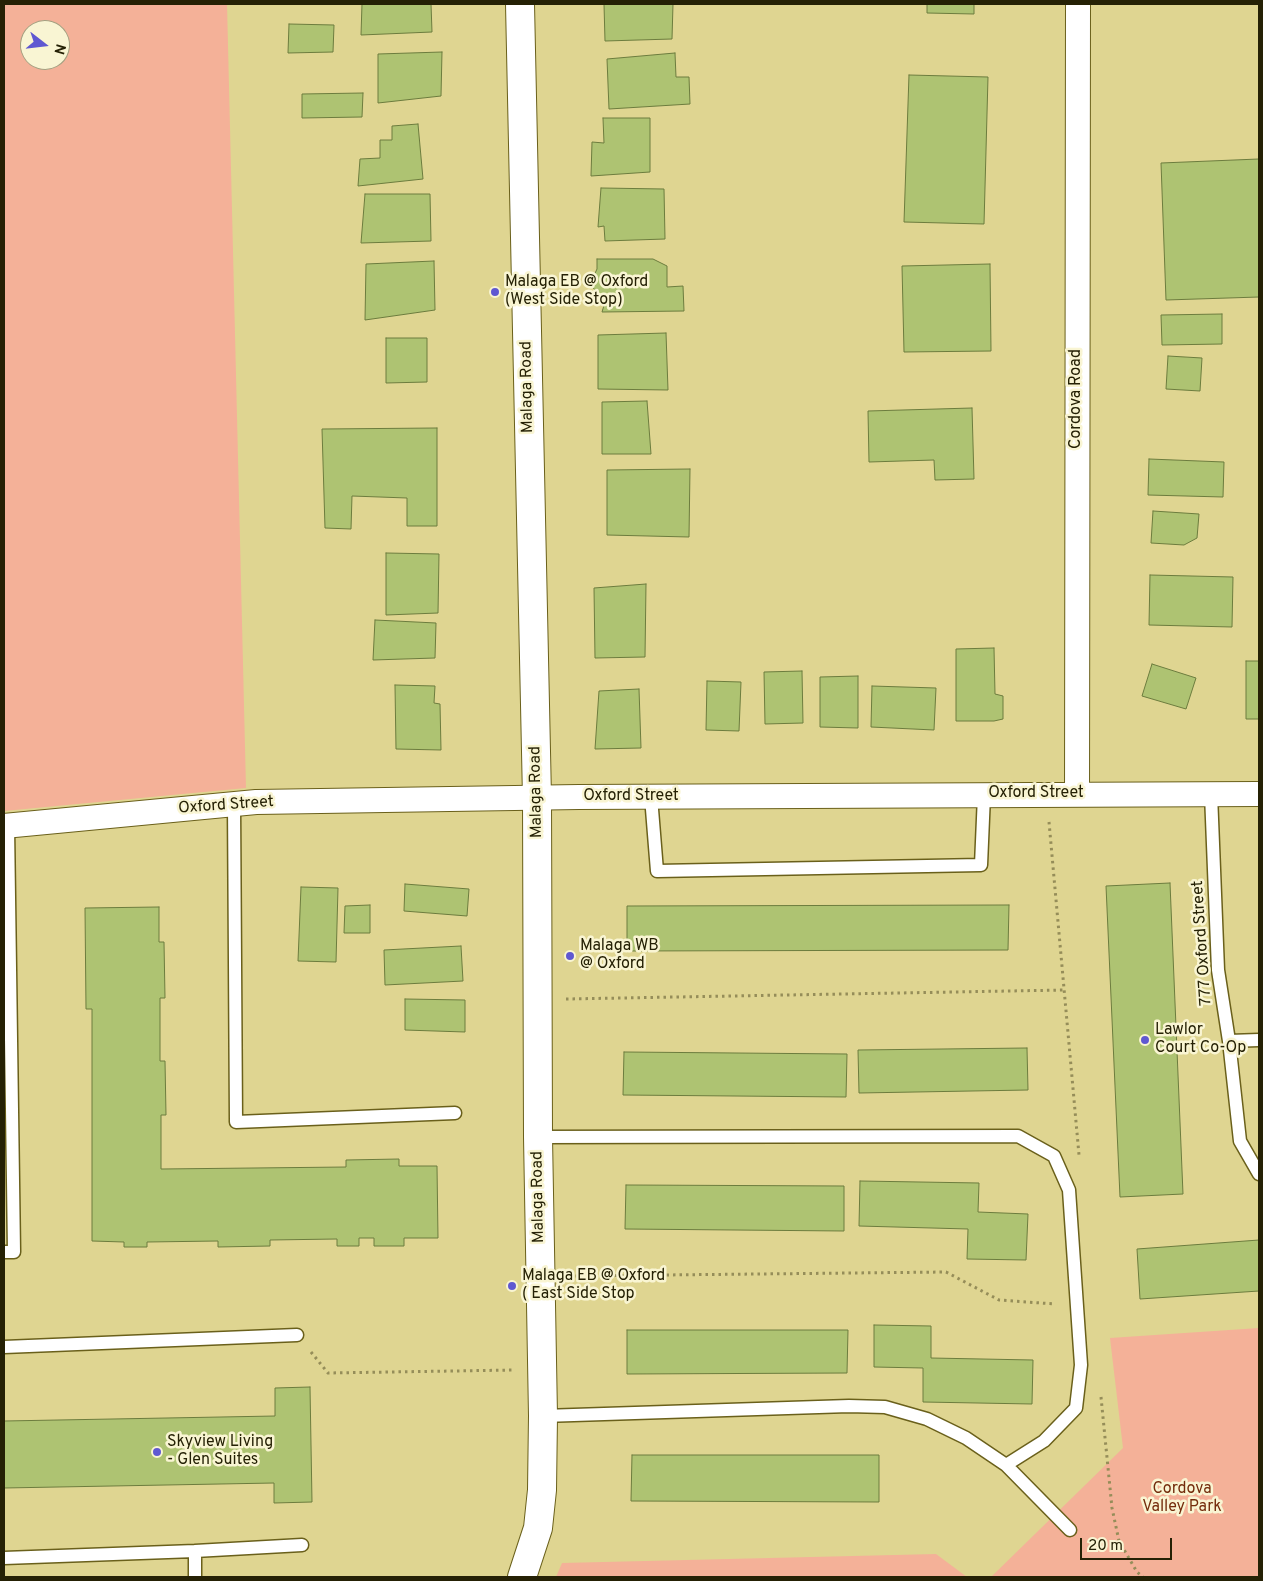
<!DOCTYPE html>
<html>
<head>
<meta charset="utf-8">
<style>
	body { margin:0 }
	#map { position:relative; width:1263px; height:1581px; overflow:hidden; background:#dfd591; font-family:Overpass,sans-serif }
	canvas { display:block }
	.frame { position:absolute; inset:0; border:5px solid #252105; pointer-events:none }
	.north { position:absolute; left:20px; top:20px; width:50px; height:50px; box-sizing:border-box; background:#f9f5d3; border:1px solid #a4a081; border-radius:50%; rotate:106deg; font-size:14px; font-weight:700; line-height:20px; text-align:center; color:#252105 }
	.north::after { content:''; display:block; margin:auto; width:18px; height:22px; background:#5f58d1; clip-path:polygon(50% 0,100% 100%,50% 72%,0 100%) }
	.scale { position:absolute; left:1080px; top:1538px; width:92px; height:22px; box-sizing:border-box; border:2px solid #252105; border-top:0; padding-left:6px; font-size:15px; line-height:18px; white-space:nowrap; color:#252105; -webkit-text-stroke:4px #f9f5d3; paint-order:stroke }
</style>
</head>
<body>
<div id="map">
<canvas width="1263" height="1581"></canvas>
<div class="frame"></div>
<div class="north">N</div>
<div class="scale">20 m</div>
</div>
<script>
const g = document.querySelector('canvas').getContext('2d');
g.lineJoin = 'round';
function fillPath(path, color) {
  g.fillStyle = color;
  g.fill(path, 'evenodd');
}
function poly(rows) {
  const path = new Path2D();
  for (const r of rows) {
    path.moveTo(r[0], r[1]);
    for (let i = 2; i < r.length; i += 2) path.lineTo(r[i], r[i + 1]);
  }
  return path;
}
function stroke(path, color, width, dash) {
  g.strokeStyle = color;
  g.lineWidth = width;
  g.lineCap = dash ? 'butt' : 'round';
  g.setLineDash(dash || []);
  g.stroke(path);
}
function drawText(font, color, halo, rows, align = 'center') {
  g.font = font + ' Overpass,sans-serif';
  g.lineWidth = 5;
  g.setLineDash([]);
  g.textBaseline = 'middle';
  g.strokeStyle = halo;
  g.fillStyle = color;
  for (const [text, x, y, turn = 0] of rows) {
    g.save();
    g.translate(x, y);
    g.rotate((+turn || 0) * Math.PI / 180);
    g.textAlign = isNaN(turn) ? turn : align;
    if (halo) g.strokeText(text, 0, 0);
    g.fillText(text, 0, 0);
    g.restore();
  }
}
fillPath(poly([
	[4,4,227,4,246,788,4,811],
	[30,30,60,30,60,60,30,60],
	[1259,1328,1259,1577,991,1577,1123,1448,1110,1338],
	[936,1554,967,1577,556,1577,562,1563]
]), '#f4b198');
const building = poly([
	[362,4,431,4,432,32,361,35,362,4],
	[604,4,673,4,672,39,605,41,604,4],
	[927,4,974,4,974,14,927,13,927,4],
	[289,24,334,25,333,52,288,53,289,24],
	[442,52,441,96,378,103,378,54,442,52],
	[675,53,676,77,689,77,690,104,609,109,607,59,675,53],
	[909,75,988,77,984,224,904,222,909,75],
	[363,93,362,117,302,118,302,94,363,93],
	[603,118,650,118,650,172,591,176,592,142,604,143,603,118],
	[418,124,423,179,358,186,360,159,380,158,380,140,392,140,392,126,418,124],
	[1259,159,1259,297,1166,300,1161,163,1259,159],
	[601,188,664,189,665,239,605,241,604,226,598,227,601,188],
	[365,194,430,194,431,241,361,243,365,194],
	[597,259,653,259,667,266,667,287,683,286,684,311,602,312,605,302,590,284,597,269,597,259],
	[434,261,435,310,365,320,366,264,434,261],
	[990,264,991,351,904,352,902,266,990,264],
	[1222,314,1222,344,1162,345,1161,315,1222,314],
	[666,333,668,390,598,389,598,335,666,333],
	[386,338,427,338,427,382,386,383,386,338],
	[1168,356,1202,358,1200,391,1166,389,1168,356],
	[647,401,651,454,602,454,602,402,647,401],
	[972,408,974,479,935,480,934,460,869,462,868,411,972,408],
	[437,428,437,526,407,526,407,498,352,496,351,529,325,528,322,429,437,428],
	[1149,459,1224,462,1223,497,1148,495,1149,459],
	[690,469,689,537,607,535,607,470,690,469],
	[1153,511,1199,514,1197,538,1184,545,1151,543,1153,511],
	[386,553,439,554,438,613,386,615,386,553],
	[1150,575,1233,577,1232,627,1149,625,1150,575],
	[646,584,645,657,595,658,594,588,646,584],
	[375,620,436,623,435,658,373,660,375,620],
	[994,648,995,694,1003,696,1003,719,994,721,956,721,956,649,994,648],
	[1246,661,1259,661,1259,719,1246,719,1246,661],
	[1152,664,1196,678,1186,709,1142,696,1152,664],
	[802,671,803,723,765,724,764,672,802,671],
	[858,676,858,728,820,727,820,677,858,676],
	[707,681,741,682,739,731,706,730,707,681],
	[395,685,435,686,434,703,440,704,441,750,396,749,395,685],
	[872,686,936,688,934,730,871,727,872,686],
	[639,689,641,748,595,749,599,691,639,689],
	[1170,883,1183,1194,1120,1197,1106,886,1170,883],
	[405,884,469,889,467,916,404,911,405,884],
	[301,887,338,888,336,962,298,961,301,887],
	[370,905,370,933,344,933,345,906,370,905],
	[1009,905,1008,950,627,951,627,906,1009,905],
	[159,907,159,942,164,942,165,998,160,998,160,1061,165,1061,166,1115,161,1115,161,1169,346,1167,346,1160,399,1159,399,1166,437,1166,438,1238,404,1238,404,1246,374,1246,374,1238,359,1238,359,1246,337,1246,337,1239,270,1240,270,1246,218,1247,218,1241,147,1242,147,1247,124,1247,124,1242,92,1241,92,1009,86,1009,85,908,159,907],
	[461,946,463,981,385,985,384,950,461,946],
	[405,999,465,1000,465,1032,405,1030,405,999],
	[1027,1048,1028,1090,859,1093,858,1050,1027,1048],
	[624,1052,847,1054,846,1097,623,1095,624,1052],
	[860,1181,979,1183,978,1212,1028,1214,1026,1260,967,1259,968,1229,859,1226,860,1181],
	[626,1185,844,1186,844,1231,625,1229,626,1185],
	[1259,1240,1259,1291,1140,1299,1137,1249,1259,1240],
	[874,1325,931,1326,931,1358,1033,1360,1032,1404,923,1402,923,1368,874,1367,874,1325],
	[627,1330,848,1330,847,1373,627,1374,627,1330],
	[310,1387,312,1502,274,1503,274,1483,4,1488,4,1421,275,1416,275,1388,310,1387],
	[632,1455,879,1455,879,1502,631,1501,632,1455]
]);
fillPath(building, '#aec372');
stroke(building, '#6c7c3e', 1);
const service = poly([
	[1211,794,1218,970,1229,1041,1240,1141,1259,1174],
	[651,797,657,871,981,865,984,795],
	[234,804,236,1122,455,1113],
	[1229,1041,1259,1040],
	[538,1137,1018,1136,1054,1156,1069,1190,1081,1365,1076,1408,1044,1441,1006,1465,1070,1530],
	[4,1252,14,1252,8,826],
	[4,1347,297,1335],
	[543,1416,849,1406,885,1407,927,1419,966,1438,1006,1465],
	[195,1551,302,1545],
	[4,1558,195,1551,195,1577]
]);
const minor = poly([
	[1077,794,1078,4],
	[4,826,256,802,579,797,1259,794]
]);
const tertiary = poly([
	[520,4,537,798,538,1137,543,1416,542,1490,538,1528,522,1577]
]);
stroke(service, '#6a601b', 15);
stroke(minor, '#6a601b', 26);
stroke(tertiary, '#6a601b', 30);
stroke(poly([
	[1049,822,1079,1155],
	[566,999,1064,990],
	[569,1276,946,1272,999,1300,1055,1304],
	[311,1352,328,1373,514,1370],
	[1101,1397,1112,1508,1119,1541,1137,1572,1143,1577]
]), '#958d59', 3, [2.5, 4]);
stroke(service, '#fff', 12);
stroke(minor, '#fff', 24);
stroke(tertiary, '#fff', 28);
for (const [x, y, r, color] of [
	[495,292,5,"#5f58d1"],
	[570,956,5,"#5f58d1"],
	[1145,1040,5,"#5f58d1"],
	[512,1286,5,"#5f58d1"],
	[157,1452,5,"#5f58d1"]
]) {
  const dot = new Path2D();
  dot.arc(x, y, r, 0, 2 * Math.PI);
  g.fillStyle = color;
  g.fill(dot);
  stroke(dot, '#f9f5d3', 2);
}
drawText('16px', '#252105', '#f9f5d3', [
	["Malaga EB @ Oxford",505,283],
	["(West Side Stop)",505,301],
	["Malaga WB",580,947],
	["@ Oxford",580,965],
	["Lawlor",1155,1031],
	["Court Co-Op",1155,1049],
	["Malaga EB @ Oxford",522,1277],
	["( East Side Stop",522,1295],
	["Skyview Living",167,1443],
	["- Glen Suites",167,1461]
], 'left');
drawText('16px', '#252105', '#f9f5d3', [
	["Malaga Road",528,387,-91],
	["Cordova Road",1077,399,-90],
	["Malaga Road",537,792,-91],
	["Oxford Street",1036,794],
	["Oxford Street",631,797],
	["Oxford Street",226,806,-4],
	["777 Oxford Street",1203,943,-94],
	["Malaga Road",539,1197,-91]
]);
drawText('16px', '#742c0c', '#f9f5d3', [
	["Cordova",1182,1490],
	["Valley Park",1182,1508]
]);
</script>
</body>
</html>
